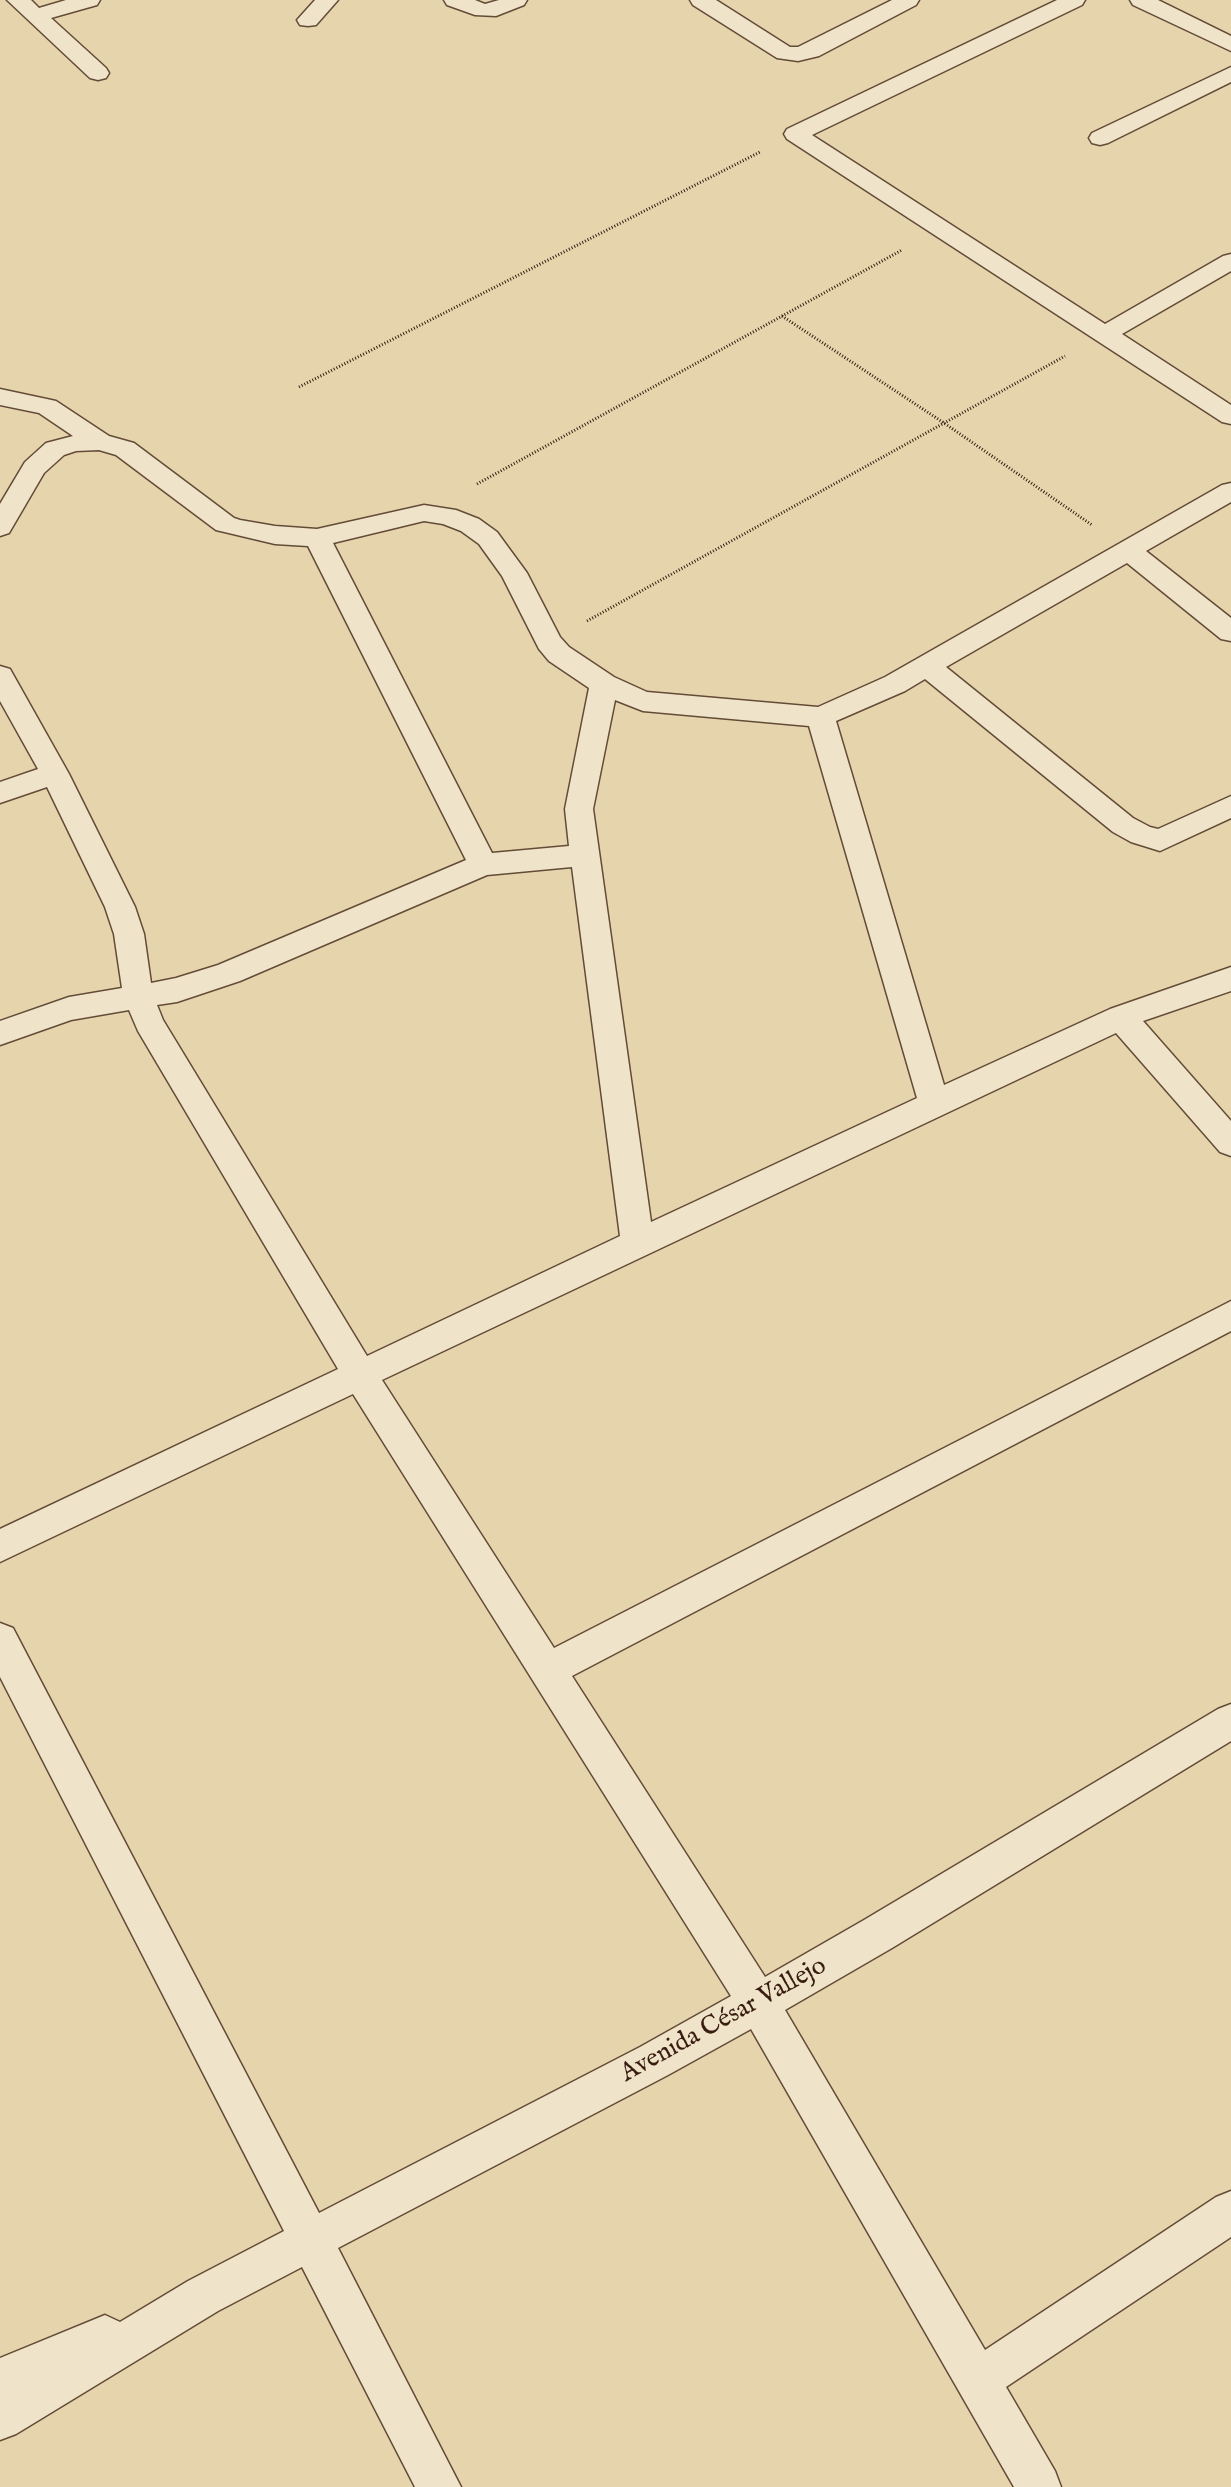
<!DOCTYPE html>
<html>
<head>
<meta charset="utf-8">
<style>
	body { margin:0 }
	canvas { display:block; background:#e6d5ac }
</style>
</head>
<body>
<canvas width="1231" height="2487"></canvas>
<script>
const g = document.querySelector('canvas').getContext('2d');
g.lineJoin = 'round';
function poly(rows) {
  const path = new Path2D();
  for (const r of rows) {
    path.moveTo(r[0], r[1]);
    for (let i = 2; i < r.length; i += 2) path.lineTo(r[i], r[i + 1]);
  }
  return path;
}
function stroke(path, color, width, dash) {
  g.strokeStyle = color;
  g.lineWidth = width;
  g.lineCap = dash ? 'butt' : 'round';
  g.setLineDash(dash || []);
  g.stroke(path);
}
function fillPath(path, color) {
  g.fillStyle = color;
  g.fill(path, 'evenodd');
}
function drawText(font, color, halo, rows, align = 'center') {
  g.font = font + ' "IM FELL English",serif';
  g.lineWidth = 4.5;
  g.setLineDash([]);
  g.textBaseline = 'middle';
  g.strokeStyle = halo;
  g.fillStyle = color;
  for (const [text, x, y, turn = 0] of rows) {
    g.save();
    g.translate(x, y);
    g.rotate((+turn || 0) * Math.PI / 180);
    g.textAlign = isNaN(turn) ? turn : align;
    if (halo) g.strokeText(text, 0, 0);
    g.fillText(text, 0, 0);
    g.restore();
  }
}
const minor = poly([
	[7,0,31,0,39,8,66,0,100,0,97,5,51,18,106,68,109,73,106,78,98,80,90,78,7,0],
	[315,0,338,0,316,25,308,26,300,25,297,20,315,0],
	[444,0,475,0,485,4,499,0,527,0,524,5,496,16,475,15,447,5,444,0],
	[690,0,716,0,790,47,798,47,892,0,919,0,916,5,819,56,798,61,777,58,693,5,690,0],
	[1057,0,1085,0,1082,5,812,135,1105,324,1223,256,1231,254,1231,271,1122,334,1231,405,1231,424,1222,422,787,139,784,134,787,129,1057,0],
	[1130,0,1158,0,1231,36,1231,51,1133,5,1130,0],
	[1231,67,1231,82,1108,143,1100,145,1092,143,1089,138,1092,133,1231,67],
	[0,389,56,401,109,436,134,443,234,518,240,520,275,526,317,529,424,505,456,510,479,519,497,532,527,573,560,637,569,647,614,677,647,692,818,707,885,677,1222,485,1231,483,1231,502,1146,551,1231,618,1231,641,1221,639,1127,563,946,667,1133,818,1150,827,1158,829,1231,796,1231,818,1160,851,1131,842,1113,832,925,679,905,691,836,721,944,1085,1110,1009,1231,967,1231,991,1143,1021,1231,1121,1231,1156,1220,1152,1116,1033,382,1380,554,1648,1231,1301,1231,1331,572,1676,765,1977,864,1920,1218,1709,1231,1704,1231,1741,892,1948,785,2010,985,2350,1216,2197,1231,2191,1231,2237,1006,2387,1055,2471,1061,2487,1014,2487,751,2029,668,2075,338,2248,461,2487,415,2487,302,2267,218,2311,16,2434,0,2440,0,2358,105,2315,120,2322,188,2281,284,2231,0,1677,0,1623,13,1628,319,2213,640,2047,731,1996,353,1394,0,1562,0,1529,338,1369,138,1031,129,1010,71,1020,0,1045,0,1021,69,997,122,988,114,934,105,907,47,787,0,803,0,782,38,769,0,701,0,666,10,669,69,774,135,907,144,934,151,983,176,978,218,965,466,860,308,546,275,544,216,530,116,455,99,450,76,451,64,455,44,473,9,533,0,536,0,504,25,462,46,443,73,436,39,413,0,405,0,389],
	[424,521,443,524,461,531,479,544,502,576,539,649,549,661,589,688,565,809,569,846,492,853,333,543,424,521],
	[615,700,643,711,809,726,917,1098,651,1222,593,809,615,700],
	[572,867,620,1236,367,1356,163,1020,157,1005,177,1002,240,981,487,875,572,867]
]);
stroke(minor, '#644b38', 3);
stroke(poly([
	[782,316,944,423,1092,525],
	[299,387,760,152],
	[477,484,902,250],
	[587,621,1065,356]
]), '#391d12', 3, [1, 2]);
fillPath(minor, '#efe4c9');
drawText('26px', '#391d12', '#efe4c9', [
	["Avenida César Vallejo",724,2021,-29]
]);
</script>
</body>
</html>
